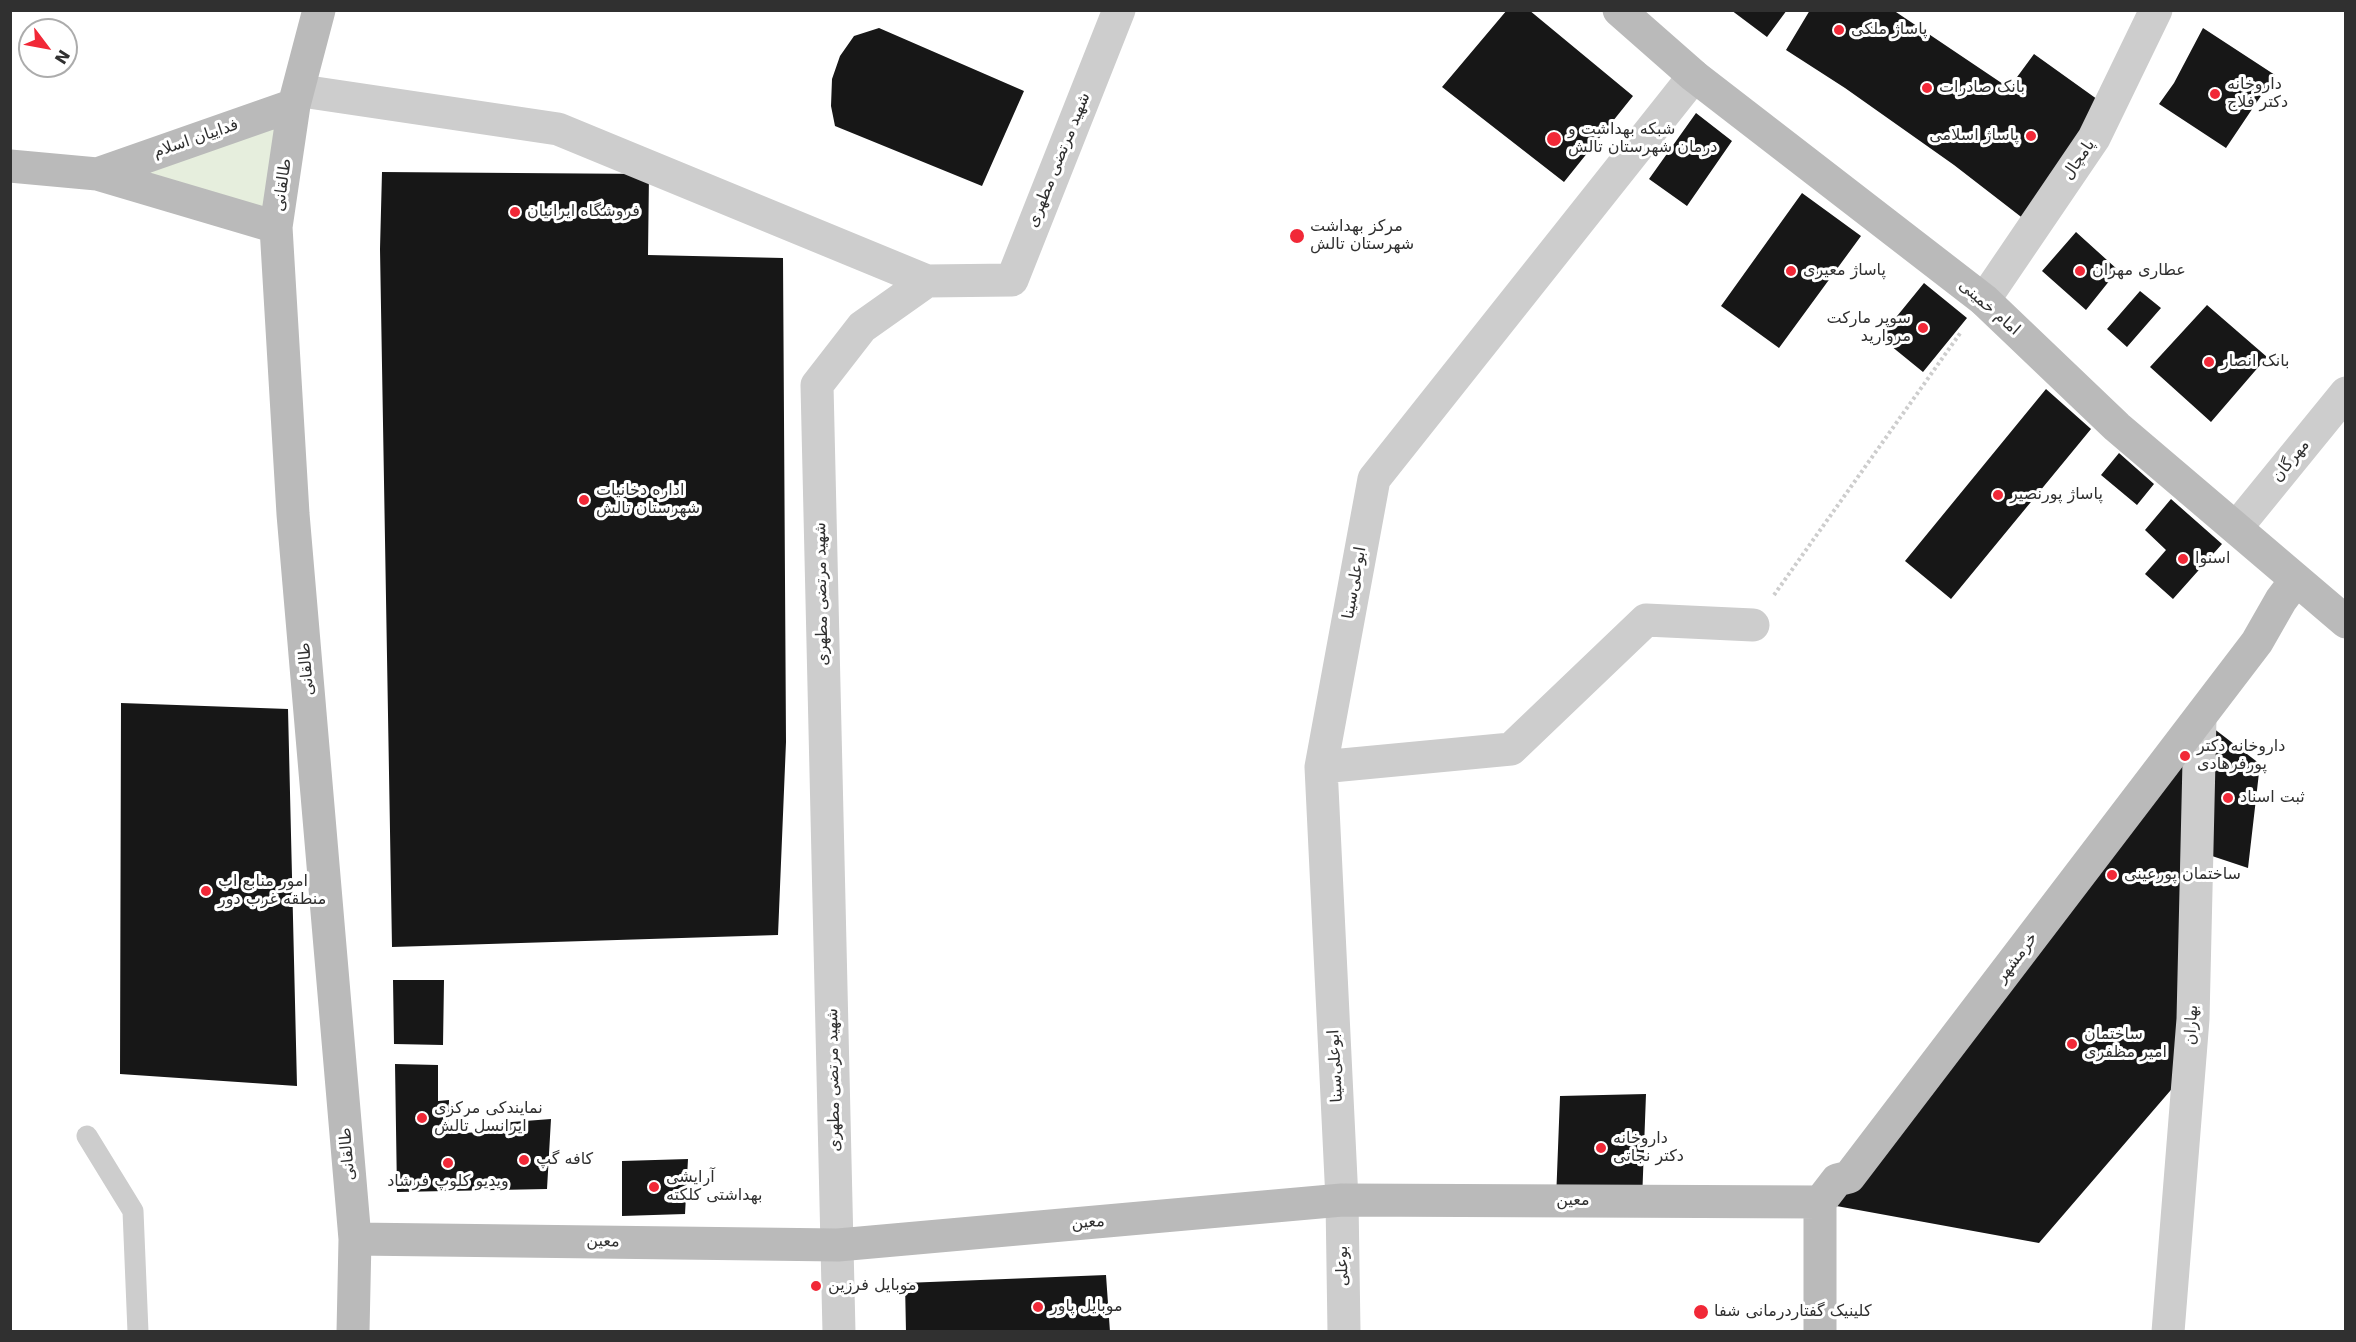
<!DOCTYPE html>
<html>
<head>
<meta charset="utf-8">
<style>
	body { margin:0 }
	#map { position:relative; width:2356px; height:1342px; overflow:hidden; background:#fff; font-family:"DejaVu Sans",sans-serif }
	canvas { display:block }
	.frame { position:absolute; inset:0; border:12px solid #303030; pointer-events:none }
	.north { position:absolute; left:18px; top:18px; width:60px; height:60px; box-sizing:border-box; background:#fff; border:2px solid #acacac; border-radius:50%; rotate:122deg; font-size:16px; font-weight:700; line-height:24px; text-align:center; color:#303030 }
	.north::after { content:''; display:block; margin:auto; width:21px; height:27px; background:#f12837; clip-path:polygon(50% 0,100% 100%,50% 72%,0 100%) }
</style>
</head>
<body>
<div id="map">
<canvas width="2356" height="1342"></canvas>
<div class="frame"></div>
<div class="north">N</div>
</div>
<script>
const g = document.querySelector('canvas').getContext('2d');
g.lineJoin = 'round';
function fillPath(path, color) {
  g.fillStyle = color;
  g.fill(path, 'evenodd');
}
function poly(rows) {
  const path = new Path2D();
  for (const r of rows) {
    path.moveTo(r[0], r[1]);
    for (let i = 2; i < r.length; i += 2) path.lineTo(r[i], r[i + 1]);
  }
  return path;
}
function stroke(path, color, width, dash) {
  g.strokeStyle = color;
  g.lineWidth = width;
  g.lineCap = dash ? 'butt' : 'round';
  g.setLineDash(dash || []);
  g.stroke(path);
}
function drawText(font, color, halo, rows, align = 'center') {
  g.font = font + ' "DejaVu Sans","Noto Sans Arabic",sans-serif';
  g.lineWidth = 6;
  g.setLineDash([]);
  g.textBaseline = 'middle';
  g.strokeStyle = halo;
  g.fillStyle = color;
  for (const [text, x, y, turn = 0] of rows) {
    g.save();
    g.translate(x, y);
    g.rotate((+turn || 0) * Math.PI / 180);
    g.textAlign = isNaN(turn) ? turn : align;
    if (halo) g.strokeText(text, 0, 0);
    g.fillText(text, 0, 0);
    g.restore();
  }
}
fillPath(poly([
	[294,106,276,227,98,174]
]), '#e6eedd');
fillPath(poly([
	[1507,10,1529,10,1633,96,1564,182,1442,87],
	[1731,10,1787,10,1767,37],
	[1810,10,1893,10,2009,88,2034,54,2108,107,2029,223,1954,165,1845,88,1786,50],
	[879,28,1024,91,982,186,835,126,831,106,832,79,840,56,854,36],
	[2203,28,2275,75,2226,148,2159,104,2174,83],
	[1696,113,1732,141,1687,206,1649,179],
	[382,172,649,174,648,255,783,258,786,742,778,935,392,947,380,249],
	[1802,193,1861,236,1779,348,1721,306],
	[2076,232,2118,270,2086,310,2042,271],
	[1924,283,1967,318,1923,372,1880,337],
	[2140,291,2161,308,2127,347,2107,329],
	[2207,305,2267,357,2211,422,2150,367],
	[2046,389,2091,429,1951,599,1905,561],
	[2119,453,2154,484,2137,505,2101,475],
	[2171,499,2222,544,2173,599,2145,574,2166,550,2145,530],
	[121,703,288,709,297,1086,120,1074],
	[2200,718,2260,764,2248,868,2197,851],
	[2196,725,2189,1069,2039,1243,1820,1203],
	[393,980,444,980,443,1045,394,1044],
	[395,1064,438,1065,438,1101,449,1100,448,1133,498,1132,499,1123,551,1119,547,1189,397,1192],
	[1646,1094,1642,1201,1556,1200,1560,1096],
	[688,1159,685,1214,622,1216,622,1161],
	[1106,1275,1110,1332,906,1332,905,1283]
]), '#171717');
stroke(poly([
	[1774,595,1961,332]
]), '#cdcdcd', 4, [3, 3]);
stroke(poly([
	[87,1136,133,1211,138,1332]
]), '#cdcdcd', 21);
stroke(poly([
	[302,91,558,129,927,281],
	[1984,300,2094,138,2156,10],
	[2236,528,2346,393],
	[1321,767,1511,749,1646,620,1753,625],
	[839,1332,817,385,862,327,927,281,1012,280,1119,10],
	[1344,1332,1342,1200,1321,767,1374,479,1694,76],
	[2168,1332,2193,1019,2200,718]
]), '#cdcdcd', 33);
stroke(poly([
	[319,10,294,105,276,227,293,514,355,1239,353,1332],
	[1619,10,1694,76,1984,300,2117,427,2346,622],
	[10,166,97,174,276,227],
	[97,174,294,105],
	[355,1239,838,1245,1342,1200,1820,1202],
	[1820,1332,1820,1202,1837,1180,1849,1177,2257,642,2281,600,2296,580]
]), '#bababa', 33);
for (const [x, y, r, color] of [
	[1839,30,6,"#f12837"],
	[1927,88,6,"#f12837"],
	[2215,94,6,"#f12837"],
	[2031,136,6,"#f12837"],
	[1554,139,8,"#f12837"],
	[515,212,6,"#f12837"],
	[1297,236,8,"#f12837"],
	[1791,271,6,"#f12837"],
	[2080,271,6,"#f12837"],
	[1923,328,6,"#f12837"],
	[2209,362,6,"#f12837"],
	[1998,495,6,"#f12837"],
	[584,500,6,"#f12837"],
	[2183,559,6,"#f12837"],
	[2185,756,6,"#f12837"],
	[2228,798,6,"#f12837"],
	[2112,875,6,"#f12837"],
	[206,891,6,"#f12837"],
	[2072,1044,6,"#f12837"],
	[422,1118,6,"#f12837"],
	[1601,1148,6,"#f12837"],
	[524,1160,6,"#f12837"],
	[448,1163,6,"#f12837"],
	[654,1187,6,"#f12837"],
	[816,1286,6,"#f12837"],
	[1038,1307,6,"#f12837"],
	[1701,1312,8,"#f12837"]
]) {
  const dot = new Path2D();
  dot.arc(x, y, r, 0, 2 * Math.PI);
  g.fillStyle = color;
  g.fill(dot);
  stroke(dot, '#fff', 2);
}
drawText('16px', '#303030', '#fff', [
	["پاساژ ملکی",1851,30],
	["داروخانه",2227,85],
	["دکتر فلاح",2227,103],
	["بانک صادرات",1939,88],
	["شبکه بهداشت و",1568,130],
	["درمان شهرستان تالش",1568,148],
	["پاساژ اسلامی",2019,136,"right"],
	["فروشگاه ایرانیان",527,212],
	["مرکز بهداشت",1310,227],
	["شهرستان تالش",1310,245],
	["پاساژ معیری",1803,271],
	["عطاری مهران",2092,271],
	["سوپر مارکت",1911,319,"right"],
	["مروارید",1911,337,"right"],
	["بانک انصار",2221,362],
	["اداره دخانیات",596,491],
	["شهرستان تالش",596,509],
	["پاساژ پورنصیر",2010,495],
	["اسنوا",2195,559],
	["داروخانه دکتر",2197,747],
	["پورفرهادی",2197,765],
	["ثبت اسناد",2240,798],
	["ساختمان پورعینی",2124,875],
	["امور منابع اب",218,882],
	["منطقه غرب دور",218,900],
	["ساختمان",2084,1035],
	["امیر مظفری",2084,1053],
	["نمایندکی مرکزی",434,1109],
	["ایرانسل تالش",434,1127],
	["داروخانه",1613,1139],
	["دکتر نجاتی",1613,1157],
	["کافه گپ",536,1160],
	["آرایشی",666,1178],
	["بهداشتی کلکته",666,1196],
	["ویدیو کلوپ فرشاد",448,1182,"center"],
	["موبایل فرزین",828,1286],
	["موبایل پاور",1050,1307],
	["کلینیک گفتاردرمانی شفا",1714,1312]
], 'left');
drawText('16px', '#303030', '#fff', [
	["فداییان اسلام",196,139,-19],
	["شهید مرتضی مطهری",1059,160,-68],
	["پامچال",2079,160,-56],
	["طالقانی",283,185,-82],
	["امام خمینی",1989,308,41],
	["مهرگان",2291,461,-51],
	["ابوعلی‌سینا",1355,583,-80],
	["شهید مرتضی مطهری",822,594,-91],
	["طالقانی",307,669,-95],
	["خرمشهر",2017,958,-53],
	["بهاران",2192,1025,-87],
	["ابوعلی‌سینا",1336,1066,-93],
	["شهید مرتضی مطهری",834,1080,-91],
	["طالقانی",348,1154,-95],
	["معین",1573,1201],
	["معین",1088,1223,-5],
	["معین",603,1242,1],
	["بوعلی",1343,1266,-91]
]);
</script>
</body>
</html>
